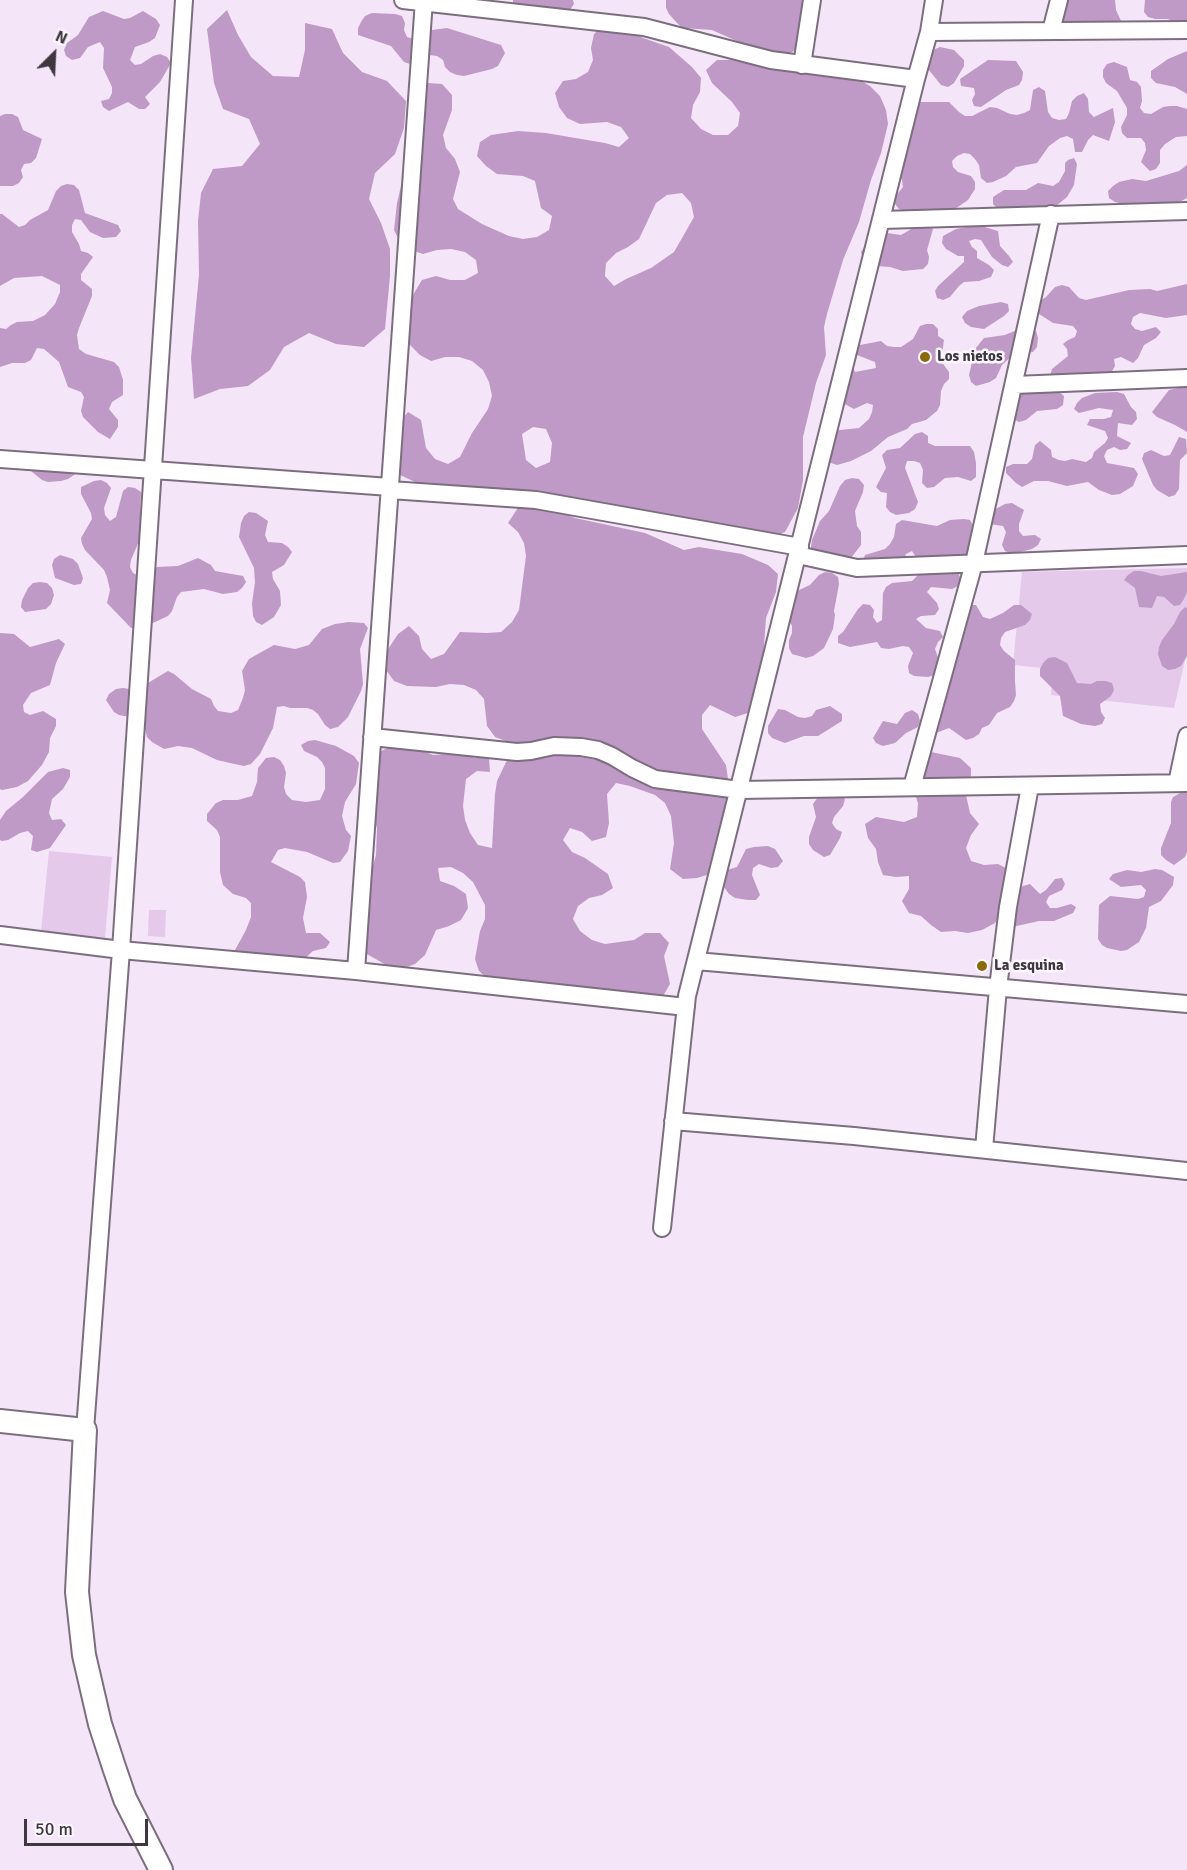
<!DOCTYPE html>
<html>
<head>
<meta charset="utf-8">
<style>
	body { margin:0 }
	#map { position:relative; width:1187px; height:1870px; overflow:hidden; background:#f5e5f8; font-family:Signika,sans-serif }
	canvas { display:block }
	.north { position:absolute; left:24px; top:24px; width:60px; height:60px; -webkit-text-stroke:4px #fcf6fe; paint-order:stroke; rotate:24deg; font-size:16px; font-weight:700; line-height:24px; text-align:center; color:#3e373f }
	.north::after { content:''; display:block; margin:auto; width:21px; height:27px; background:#3e373f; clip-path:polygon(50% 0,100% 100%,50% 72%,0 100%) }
	.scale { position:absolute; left:24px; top:1819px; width:124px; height:27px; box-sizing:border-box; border:3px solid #3e373f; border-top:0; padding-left:8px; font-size:18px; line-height:21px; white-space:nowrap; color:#3e373f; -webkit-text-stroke:4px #fcf6fe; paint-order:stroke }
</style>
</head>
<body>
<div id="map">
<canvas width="1187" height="1870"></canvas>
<div class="north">N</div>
<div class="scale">50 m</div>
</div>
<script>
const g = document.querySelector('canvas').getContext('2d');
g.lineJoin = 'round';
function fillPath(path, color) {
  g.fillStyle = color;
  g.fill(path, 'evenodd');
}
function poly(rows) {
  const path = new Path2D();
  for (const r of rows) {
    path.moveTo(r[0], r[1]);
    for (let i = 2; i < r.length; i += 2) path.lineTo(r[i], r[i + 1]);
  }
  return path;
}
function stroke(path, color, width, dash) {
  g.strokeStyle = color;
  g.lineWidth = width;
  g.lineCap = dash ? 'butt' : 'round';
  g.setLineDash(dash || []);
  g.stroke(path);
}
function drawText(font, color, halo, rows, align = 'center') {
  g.font = font + ' Signika,sans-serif';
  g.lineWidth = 5;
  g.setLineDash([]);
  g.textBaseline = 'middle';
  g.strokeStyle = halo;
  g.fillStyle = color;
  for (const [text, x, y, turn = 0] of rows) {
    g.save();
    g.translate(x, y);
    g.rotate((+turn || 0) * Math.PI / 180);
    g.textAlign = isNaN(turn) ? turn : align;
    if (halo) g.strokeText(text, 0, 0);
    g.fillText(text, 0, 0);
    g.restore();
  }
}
fillPath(poly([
	[1187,568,1187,652,1174,708,1051,695,1053,669,1013,665,1022,572],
	[49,851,112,857,105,938,41,932],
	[149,910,166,910,165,937,148,936]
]), '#e4c9ea');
fillPath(poly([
	[513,0,573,0,574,4,567,14,513,8],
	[666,0,810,0,798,46,794,51,788,54,766,54,712,30,683,28,678,24,669,14,666,8],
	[1061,0,1115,0,1116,10,1122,23,1061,23],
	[1145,0,1187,0,1187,28,1168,19,1155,19,1148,17,1144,12],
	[227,10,238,35,251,57,273,76,299,77,305,50,305,23,332,29,343,53,362,72,387,81,406,101,404,128,395,154,375,173,369,199,381,223,390,249,390,276,385,329,364,347,336,344,309,333,284,347,270,370,248,386,220,389,194,399,191,358,199,275,198,221,201,193,213,169,242,166,260,144,249,119,223,109,214,83,207,29],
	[103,11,124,19,130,18,143,11,156,19,160,25,155,38,149,42,135,47,130,60,135,65,141,64,153,56,160,54,167,57,171,63,160,82,145,97,150,104,145,109,139,109,128,102,109,111,103,107,101,101,109,99,112,93,112,87,103,68,104,48,100,42,88,47,80,58,72,60,66,56,64,50,67,43,78,35,89,17],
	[372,13,395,14,402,16,405,23,404,30,407,37,413,39,432,30,447,28,501,45,505,53,498,66,492,69,464,76,457,75,450,72,445,67,443,60,437,56,430,55,410,64,404,62,391,46,358,35,358,28,361,22,365,16],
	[604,25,618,25,643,38,669,47,692,67,701,78,700,92,693,105,691,118,701,129,713,135,728,135,738,126,740,113,732,102,712,83,706,70,717,60,731,60,758,63,856,78,870,86,880,96,886,110,888,124,881,153,871,180,859,222,843,260,827,314,824,327,826,355,816,383,803,437,803,480,798,508,785,532,771,538,543,495,530,490,504,491,490,488,437,492,400,475,390,464,398,424,408,412,421,420,426,448,435,459,448,464,460,457,472,433,488,409,492,396,489,382,483,370,472,361,459,357,445,357,431,361,420,355,410,345,408,303,422,280,436,276,450,280,465,280,478,273,476,260,465,252,451,249,437,250,423,254,411,250,400,242,394,230,397,203,410,148,420,94,428,83,442,84,452,95,452,110,443,135,446,148,455,159,460,172,453,199,458,209,482,224,509,236,523,239,537,237,549,230,552,216,541,208,535,181,523,176,497,174,486,166,477,156,480,142,491,135,518,131,546,133,605,143,619,147,629,138,621,127,607,122,580,124,567,118,559,107,555,93,563,81,576,79,588,72,593,60,591,48,594,34],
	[682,193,691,203,694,217,674,252,651,268,626,279,614,286,605,276,606,263,616,253,628,247,639,239,656,203,667,195],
	[533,427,546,429,552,443,550,462,536,468,526,460,522,434],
	[940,47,954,50,964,60,964,66,954,83,948,87,941,85,924,64,928,52],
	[1187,51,1187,94,1175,87,1156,83,1151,78,1151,71,1168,59],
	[988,60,1016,61,1023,72,1022,80,1019,85,1006,90,981,107,974,106,972,100,975,94,974,88,961,86,960,79],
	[1114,62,1127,67,1130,80,1137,82,1141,87,1142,101,1140,108,1144,113,1151,114,1163,107,1170,106,1177,106,1187,109,1187,136,1176,137,1165,144,1160,150,1160,163,1156,169,1150,171,1141,162,1146,150,1145,143,1141,138,1127,138,1122,133,1121,127,1127,115,1127,108,1117,91,1106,83,1103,77,1103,70,1107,64],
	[1039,87,1045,91,1048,112,1052,118,1059,120,1066,119,1069,113,1072,101,1077,96,1084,93,1088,99,1089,112,1094,117,1113,108,1115,122,1109,141,1093,135,1088,140,1082,152,1075,152,1073,139,1067,136,1060,138,1049,146,1037,163,1016,167,1006,176,993,182,987,183,981,178,979,165,975,159,970,154,964,153,957,156,952,161,953,167,958,172,971,176,975,182,975,189,968,200,952,211,905,211,899,209,895,204,894,198,903,187,902,180,889,164,914,104,921,102,949,102,959,112,965,116,972,116,990,107,997,108,1010,114,1017,115,1024,113,1030,110,1033,90],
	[5,114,12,114,18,117,23,130,42,139,36,158,31,163,24,164,21,170,23,177,19,183,13,186,0,186,0,116],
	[1074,158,1077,164,1074,185,1067,197,1056,206,1050,208,998,209,993,204,993,197,1004,190,1026,190,1038,183,1053,186,1059,182,1065,171,1065,163,1068,160],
	[1187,165,1187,198,1174,205,1128,205,1115,202,1109,198,1108,191,1113,186,1119,182,1132,179,1146,181,1179,171],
	[67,184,74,185,79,190,85,213,118,225,121,231,116,237,103,238,90,232,81,220,75,219,72,225,72,232,79,244,81,251,88,253,93,257,81,274,81,280,92,289,92,296,79,328,77,335,79,349,86,354,114,362,119,367,123,380,123,395,112,402,109,409,118,420,118,427,110,439,98,432,83,417,81,411,84,397,81,392,68,387,59,362,44,349,37,348,31,360,25,363,12,363,0,367,0,328,6,329,11,325,17,322,33,321,45,315,55,304,60,292,60,285,42,276,14,278,0,286,0,214,2,214,19,227,25,225,30,220,48,210,56,191,61,186],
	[926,225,933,229,927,250,929,257,928,264,923,269,903,271,890,267,876,266,863,259,861,252,865,246,872,245,880,235,887,233,901,235,913,228],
	[978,225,998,231,1000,246,1009,256,1013,262,1008,267,1002,265,992,257,981,240,975,239,969,241,972,247,977,251,977,258,989,265,994,270,991,277,979,281,964,282,959,286,950,297,943,300,937,298,935,291,938,286,964,262,964,256,958,256,946,249,942,243,943,236,956,229],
	[1187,284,1187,315,1166,318,1140,313,1133,317,1131,324,1135,329,1142,331,1156,327,1161,332,1156,338,1144,345,1138,358,1133,363,1121,357,1114,359,1115,366,1108,378,1050,376,1052,369,1068,356,1067,349,1063,344,1068,340,1075,337,1077,331,1073,326,1053,323,1036,312,1040,301,1046,297,1055,287,1062,285,1069,287,1079,298,1086,300,1129,290,1150,289,1157,291],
	[1001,302,1008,304,1009,311,1004,316,984,329,971,327,965,323,962,317,967,311,979,306],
	[926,324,933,324,938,329,938,336,944,340,941,361,949,372,949,379,944,384,941,391,940,405,937,411,926,420,912,424,907,429,888,437,871,451,851,461,837,465,831,463,821,454,831,431,859,428,869,419,872,412,873,405,867,403,854,409,841,402,852,365,855,372,876,368,875,362,857,355,853,348,860,345,881,341,887,346,894,347,901,347,913,339,920,326],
	[1024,327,1030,327,1036,331,1038,338,1037,347,1033,352,1013,355,1002,365,996,378,990,382,976,386,971,382,969,375,975,349,984,338,1005,335],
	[1183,387,1187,388,1187,432,1175,425,1157,417,1152,412,1169,390],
	[1058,391,1064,396,1063,405,1057,409,1037,411,1026,420,1019,422,1013,419,1009,407,1022,392],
	[1117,392,1124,394,1131,407,1136,412,1137,419,1132,425,1118,423,1117,436,1131,443,1127,449,1120,450,1114,447,1107,450,1104,456,1107,463,1134,468,1138,474,1133,486,1120,494,1112,495,1099,490,1088,482,1067,486,1048,481,1034,481,1022,487,1016,483,1006,473,1006,467,1013,464,1027,464,1032,459,1035,445,1040,441,1051,450,1052,457,1059,460,1065,461,1072,459,1086,462,1092,458,1094,452,1105,443,1108,438,1105,431,1087,425,1090,419,1104,419,1111,417,1113,410,1099,408,1079,413,1074,409,1077,403,1082,398,1095,393],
	[922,432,928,436,928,443,935,446,970,446,974,452,976,463,976,477,971,481,958,477,945,478,934,487,927,488,922,483,923,470,920,463,914,461,907,461,905,468,918,502,915,509,909,513,896,515,890,512,886,507,887,493,881,492,876,487,886,468,882,455,887,450,900,448,915,434],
	[1179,437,1186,439,1187,453,1180,460,1179,489,1175,495,1169,497,1157,490,1153,485,1142,459,1144,453,1151,450,1164,456,1170,455],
	[57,453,63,456,84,456,91,459,80,471,68,479,61,481,48,482,42,480,31,471,32,464,50,454],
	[852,478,859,479,864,485,863,492,855,511,857,526,861,532,861,545,851,558,845,560,812,553,811,547,812,540,820,521,829,511,840,486,845,480],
	[101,480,107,483,111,488,104,508,105,515,110,521,116,517,123,491,128,487,135,488,141,492,140,513,144,527,142,534,131,560,130,567,133,573,139,576,146,575,157,567,178,566,198,558,211,565,215,571,243,576,246,582,242,588,237,592,223,594,204,589,181,592,177,597,172,611,168,616,142,628,131,628,107,603,110,590,107,577,104,570,85,550,82,544,81,538,92,519,91,513,81,494,81,487,94,481],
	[523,500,537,502,575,518,645,533,684,550,699,547,742,554,768,565,778,574,776,592,766,618,763,660,748,713,735,717,710,705,702,715,702,729,726,765,728,779,725,808,726,822,710,874,697,878,683,879,670,869,674,843,671,816,665,803,655,795,630,786,616,783,607,794,609,823,606,837,592,841,582,832,570,828,563,840,572,852,585,858,608,874,613,888,602,895,589,898,578,906,573,919,580,931,592,940,605,944,634,940,645,933,660,933,669,943,664,956,670,984,663,996,636,1001,489,980,479,971,475,959,480,931,485,919,485,905,473,882,463,873,451,867,438,868,440,881,454,886,466,894,468,908,461,920,449,926,436,930,425,955,415,964,402,969,388,966,365,953,369,880,376,855,377,828,373,815,379,752,392,746,421,750,433,755,462,753,475,758,489,758,490,772,477,771,466,779,463,806,465,820,470,833,478,845,492,848,495,794,497,781,509,756,508,742,495,737,487,726,484,699,476,690,464,685,450,684,436,687,407,686,394,681,386,670,383,657,398,634,409,626,419,636,422,649,431,659,444,654,460,632,487,633,501,632,512,622,519,610,526,556,524,543,518,532,508,523],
	[1012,503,1024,510,1019,524,1019,531,1023,536,1035,535,1041,539,1038,545,1032,549,1012,554,1005,551,1002,545,1006,532,1003,526,989,524,986,514,1005,504],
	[249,512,256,513,268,521,265,535,268,542,282,543,288,547,292,552,284,565,272,572,273,579,280,591,281,605,274,617,262,625,256,622,253,616,252,603,255,582,254,568,239,537,241,523,244,516],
	[964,519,970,520,974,527,975,548,956,566,961,580,958,586,952,589,931,587,927,592,937,603,939,609,935,615,921,616,916,619,926,628,940,631,943,637,938,642,935,649,940,663,935,675,928,677,914,676,909,673,908,666,913,653,909,647,903,646,889,649,881,648,877,642,850,647,838,643,838,636,843,632,858,609,863,604,870,605,874,610,873,617,877,623,882,620,883,593,886,587,892,583,912,581,917,576,915,570,916,557,912,551,906,554,904,561,863,561,865,555,885,549,890,544,894,537,896,524,902,520,937,526,950,520],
	[60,555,73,559,78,564,83,578,81,584,74,585,55,578,52,565,54,559],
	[1134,571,1141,571,1161,576,1187,572,1187,592,1184,599,1180,605,1174,606,1164,597,1157,596,1152,608,1139,607,1135,588,1124,580,1128,575],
	[825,572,832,573,838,577,839,584,834,611,835,615,833,629,824,648,813,656,806,658,792,654,789,648,789,640,792,633,792,626,786,615,797,591,810,585,819,575],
	[40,582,47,583,52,588,54,595,51,604,46,609,25,612,21,607,22,600,28,588,33,583],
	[969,605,976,605,983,617,990,619,1003,613,1014,605,1021,605,1032,614,1030,620,1025,625,1005,632,1001,638,1000,645,1004,651,1015,660,1015,681,1016,695,1014,701,1010,707,997,713,989,725,982,728,979,734,973,738,966,740,949,728,936,733,930,733,936,714,944,703,946,696,943,690],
	[1185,607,1187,608,1187,656,1181,666,1175,669,1168,670,1162,666,1158,654,1159,647,1162,640,1174,624,1180,612],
	[349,622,364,623,368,628,360,649,363,684,361,691,348,717,338,727,330,729,325,725,318,714,313,710,307,708,290,708,284,706,277,707,273,728,260,754,251,764,244,766,230,763,217,760,192,748,178,746,164,749,152,742,147,737,144,724,140,719,119,715,114,712,106,700,109,694,116,689,123,688,136,690,168,671,174,674,192,689,211,699,214,706,218,711,231,713,238,710,243,698,245,690,242,671,249,659,274,645,295,649,309,645,322,629,335,624],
	[0,633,14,634,30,647,59,639,65,644,56,663,50,685,31,693,23,705,24,712,30,715,43,711,56,719,56,726,50,738,49,752,42,765,28,781,17,787,2,790,0,789],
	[1055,657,1067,663,1077,683,1091,684,1097,681,1106,681,1112,683,1114,690,1111,696,1100,704,1101,712,1105,718,1102,724,1095,726,1081,724,1063,716,1060,696,1040,676,1040,669,1043,663,1048,658],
	[830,706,842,714,842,721,818,736,804,736,785,743,772,738,768,733,768,726,778,709,785,710,798,717,805,718,812,716,816,710],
	[912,710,918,714,920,721,918,727,906,733,895,743,883,746,876,743,873,738,883,721,897,724,905,713],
	[315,740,336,746,354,756,359,763,356,784,345,802,342,816,346,830,351,836,348,851,340,862,333,863,307,852,285,848,278,850,271,862,300,877,305,882,307,897,303,918,306,933,320,933,330,942,326,948,313,951,302,961,235,956,235,950,246,930,251,917,251,903,246,898,233,894,223,885,220,872,220,837,217,830,207,821,207,814,216,803,223,800,238,800,252,796,257,782,258,768,266,758,274,757,280,760,284,766,286,773,284,787,286,794,292,800,306,802,320,800,325,789,325,768,322,762,317,757,304,751,301,745,308,741],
	[931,752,960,758,971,768,971,782,966,795,970,813,979,824,971,835,966,848,971,861,984,865,998,864,1010,870,1002,911,995,923,982,930,968,933,955,931,941,932,931,925,921,916,909,913,902,901,909,889,909,876,896,877,883,875,878,862,876,849,868,838,865,824,876,817,904,822,917,817,918,803,914,791,917,754],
	[63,768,70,770,70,777,63,789,52,799,49,813,52,820,61,819,66,825,50,848,37,852,31,850,33,836,28,831,20,833,8,840,2,841,0,840,0,820,6,811,23,797,48,772],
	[1187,789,1187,852,1185,857,1174,865,1166,860,1161,855,1161,848,1171,823,1171,802,1173,797],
	[821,793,840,794,845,799,843,806,834,817,832,823,836,829,842,832,840,838,830,855,824,857,813,850,809,844,809,837,816,817,813,804],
	[768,846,775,849,783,861,778,867,771,868,759,864,753,868,752,875,760,895,756,900,748,900,735,898,729,894,721,883,724,871,737,867,746,849,754,847],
	[1155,869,1162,870,1174,877,1173,885,1161,901,1149,907,1146,928,1139,942,1127,950,1121,951,1107,948,1102,945,1098,939,1099,905,1110,896,1138,899,1144,897,1146,890,1141,885,1121,887,1109,879,1113,874,1127,870,1141,872],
	[1062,878,1065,884,1062,890,1049,896,1046,902,1050,908,1057,908,1071,904,1076,907,1073,913,1054,921,1039,921,1012,927,1017,891,1023,886,1030,884,1040,894,1046,890,1055,879]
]), '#bf9ac6');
const street = poly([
	[403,0,644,27,771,60,916,79],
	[1051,31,1059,0],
	[929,32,1187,30],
	[802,65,812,0],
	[882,220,1187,211],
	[1014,385,1187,378],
	[0,459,390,487],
	[390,490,536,500,800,547],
	[798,555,857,568,1187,555],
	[372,737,517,752,531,751,554,746,581,747,598,750,612,756,632,768,655,779,739,790,1187,783],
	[1177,783,1187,736],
	[912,787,974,563,1051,214],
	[0,935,121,950,356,971,686,1007],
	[696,961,1187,1004],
	[356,971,424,0],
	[673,1121,854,1136,1187,1171],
	[984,1149,998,988,1008,907,1030,786],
	[662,1228,687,996,916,79,929,32,934,0],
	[85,1430,121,950,184,0]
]);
const secondary = poly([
	[0,1421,85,1430,77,1592,84,1655,100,1724,114,1767,125,1799,161,1870]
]);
stroke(street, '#7c6e7f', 20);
stroke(secondary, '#7c6e7f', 26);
stroke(street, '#fff', 16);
stroke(secondary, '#fff', 22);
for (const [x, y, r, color] of [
	[925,357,6,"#8b6909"],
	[982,966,6,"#8b6909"]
]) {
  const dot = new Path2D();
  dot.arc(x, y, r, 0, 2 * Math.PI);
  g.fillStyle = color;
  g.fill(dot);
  stroke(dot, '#fcf6fe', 2);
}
drawText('bold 15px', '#3e373f', '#fcf6fe', [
	["Los nietos",937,357],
	["La esquina",994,966]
], 'left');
</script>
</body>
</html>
